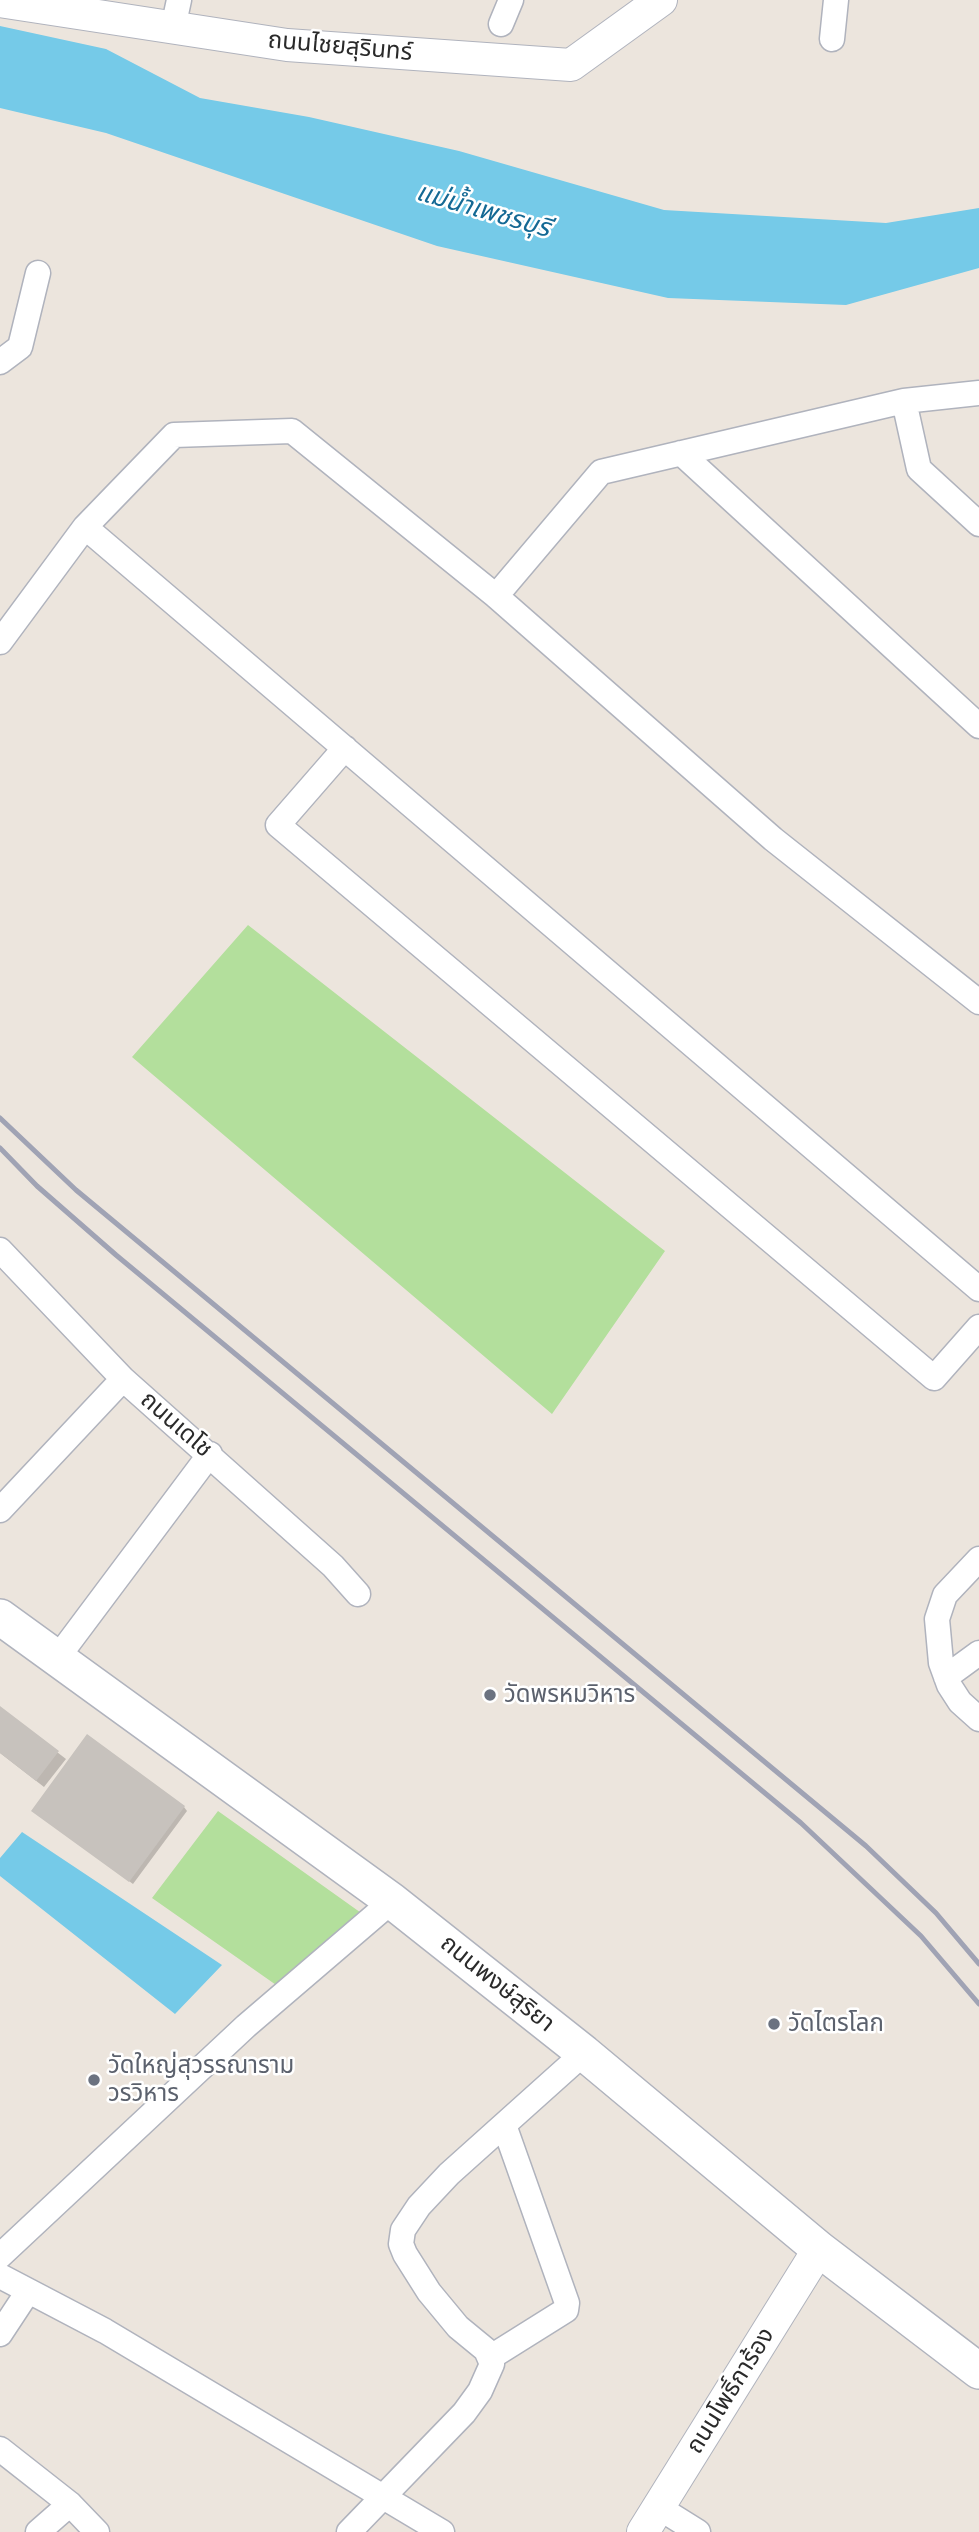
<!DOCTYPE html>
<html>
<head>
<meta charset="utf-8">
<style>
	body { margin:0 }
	canvas { display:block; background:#ece5dd }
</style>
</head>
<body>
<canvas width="979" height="2532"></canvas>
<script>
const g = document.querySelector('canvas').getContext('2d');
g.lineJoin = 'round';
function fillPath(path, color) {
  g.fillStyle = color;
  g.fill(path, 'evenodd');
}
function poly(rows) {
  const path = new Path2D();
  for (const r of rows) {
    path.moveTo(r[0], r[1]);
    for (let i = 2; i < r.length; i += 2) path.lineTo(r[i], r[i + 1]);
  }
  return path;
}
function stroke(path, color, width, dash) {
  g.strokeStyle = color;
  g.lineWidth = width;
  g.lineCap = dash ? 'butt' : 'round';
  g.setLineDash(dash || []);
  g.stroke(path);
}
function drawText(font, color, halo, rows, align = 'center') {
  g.font = font + ' Helvetica,"Noto Sans Thai",sans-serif';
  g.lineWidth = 5;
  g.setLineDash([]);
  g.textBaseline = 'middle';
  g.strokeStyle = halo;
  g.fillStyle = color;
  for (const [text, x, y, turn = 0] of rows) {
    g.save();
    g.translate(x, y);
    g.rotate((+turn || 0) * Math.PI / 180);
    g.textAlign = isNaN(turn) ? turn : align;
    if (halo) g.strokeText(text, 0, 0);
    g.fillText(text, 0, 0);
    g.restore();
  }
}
fillPath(poly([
	[248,925,665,1251,552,1414,132,1057],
	[218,1811,364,1915,279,1987,152,1898]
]), '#b3df9c');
fillPath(poly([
	[0,26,106,49,200,98,309,117,459,151,664,210,886,223,979,208,979,268,846,305,668,298,437,246,106,133,0,108],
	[22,1832,222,1965,175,2014,0,1876,0,1858]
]), '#75cae8');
fillPath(poly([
	[0,1708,66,1759,44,1787,0,1753],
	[184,1807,187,1811,133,1884,37,1814]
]), '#0003');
fillPath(poly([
	[0,1706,59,1751,36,1781,0,1753],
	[87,1734,185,1806,129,1882,31,1811]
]), '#c7c2bd');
const minor = poly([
	[501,24,511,0],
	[173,28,179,0],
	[832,39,836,0],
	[0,362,20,347,38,273],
	[904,401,919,469,979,524],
	[681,453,979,726],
	[85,527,979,1289],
	[496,596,601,472,904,401,979,393],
	[0,642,85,527,174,435,292,431,496,596,773,839,979,1002],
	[345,748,278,825,934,1378,979,1327],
	[0,1250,123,1379,333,1566,358,1594],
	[0,1510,123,1379],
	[979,1559,945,1595,937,1619,941,1663,949,1685,960,1702,979,1719],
	[58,1657,210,1454],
	[946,1677,979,1653],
	[0,2256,246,2026,392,1901],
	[0,2276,105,2331,442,2532],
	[0,2334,27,2293],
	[491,2357,566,2310,567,2303,504,2125],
	[0,2449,70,2504,97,2532],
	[658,2507,698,2532],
	[38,2532,70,2504],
	[349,2532,464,2413,480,2391,492,2364,486,2350,458,2327,429,2292,405,2254,401,2244,403,2230,419,2206,449,2174,584,2053]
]);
const tertiary = poly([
	[0,1,287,45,571,65,661,0],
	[643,2532,819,2249]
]);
const secondary = poly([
	[0,1617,392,1901,584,2053,819,2249,979,2371]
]);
stroke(minor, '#b0b3bd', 27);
stroke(tertiary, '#b0b3bd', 34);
stroke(secondary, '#b0b3bd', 38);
stroke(minor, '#fff', 24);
stroke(tertiary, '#fff', 32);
stroke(secondary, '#fff', 35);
stroke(poly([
	[0,1118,76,1190,866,1846,936,1913,979,1964],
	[0,1148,37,1186,116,1255,801,1823,921,1936,979,2004]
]), '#a0a3b4', 5);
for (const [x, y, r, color] of [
	[490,1695,7,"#6b7280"],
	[774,2024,7,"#6b7280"],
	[94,2080,7,"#6b7280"]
]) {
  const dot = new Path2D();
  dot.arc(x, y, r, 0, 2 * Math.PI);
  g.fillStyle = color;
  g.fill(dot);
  stroke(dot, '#fff', 2.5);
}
drawText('24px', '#2a2a2a', '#fff', [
	["ถนนไชยสุรินทร์",340,47,5],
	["ถนนเดโช",176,1425,41],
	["ถนนพงษ์สุริยา",497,1984,39],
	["ถนนโพธิ์การ้อง",731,2391,-58]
]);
drawText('24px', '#5b616d', '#fff', [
	["วัดพรหมวิหาร",504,1695],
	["วัดไตรโลก",788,2024],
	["วัดใหญ่สุวรรณาราม",108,2066],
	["วรวิหาร",108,2094]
], 'left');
drawText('italic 26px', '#146994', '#fff', [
	["แม่น้ำเพชรบุรี",483,211,16]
]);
</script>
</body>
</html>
